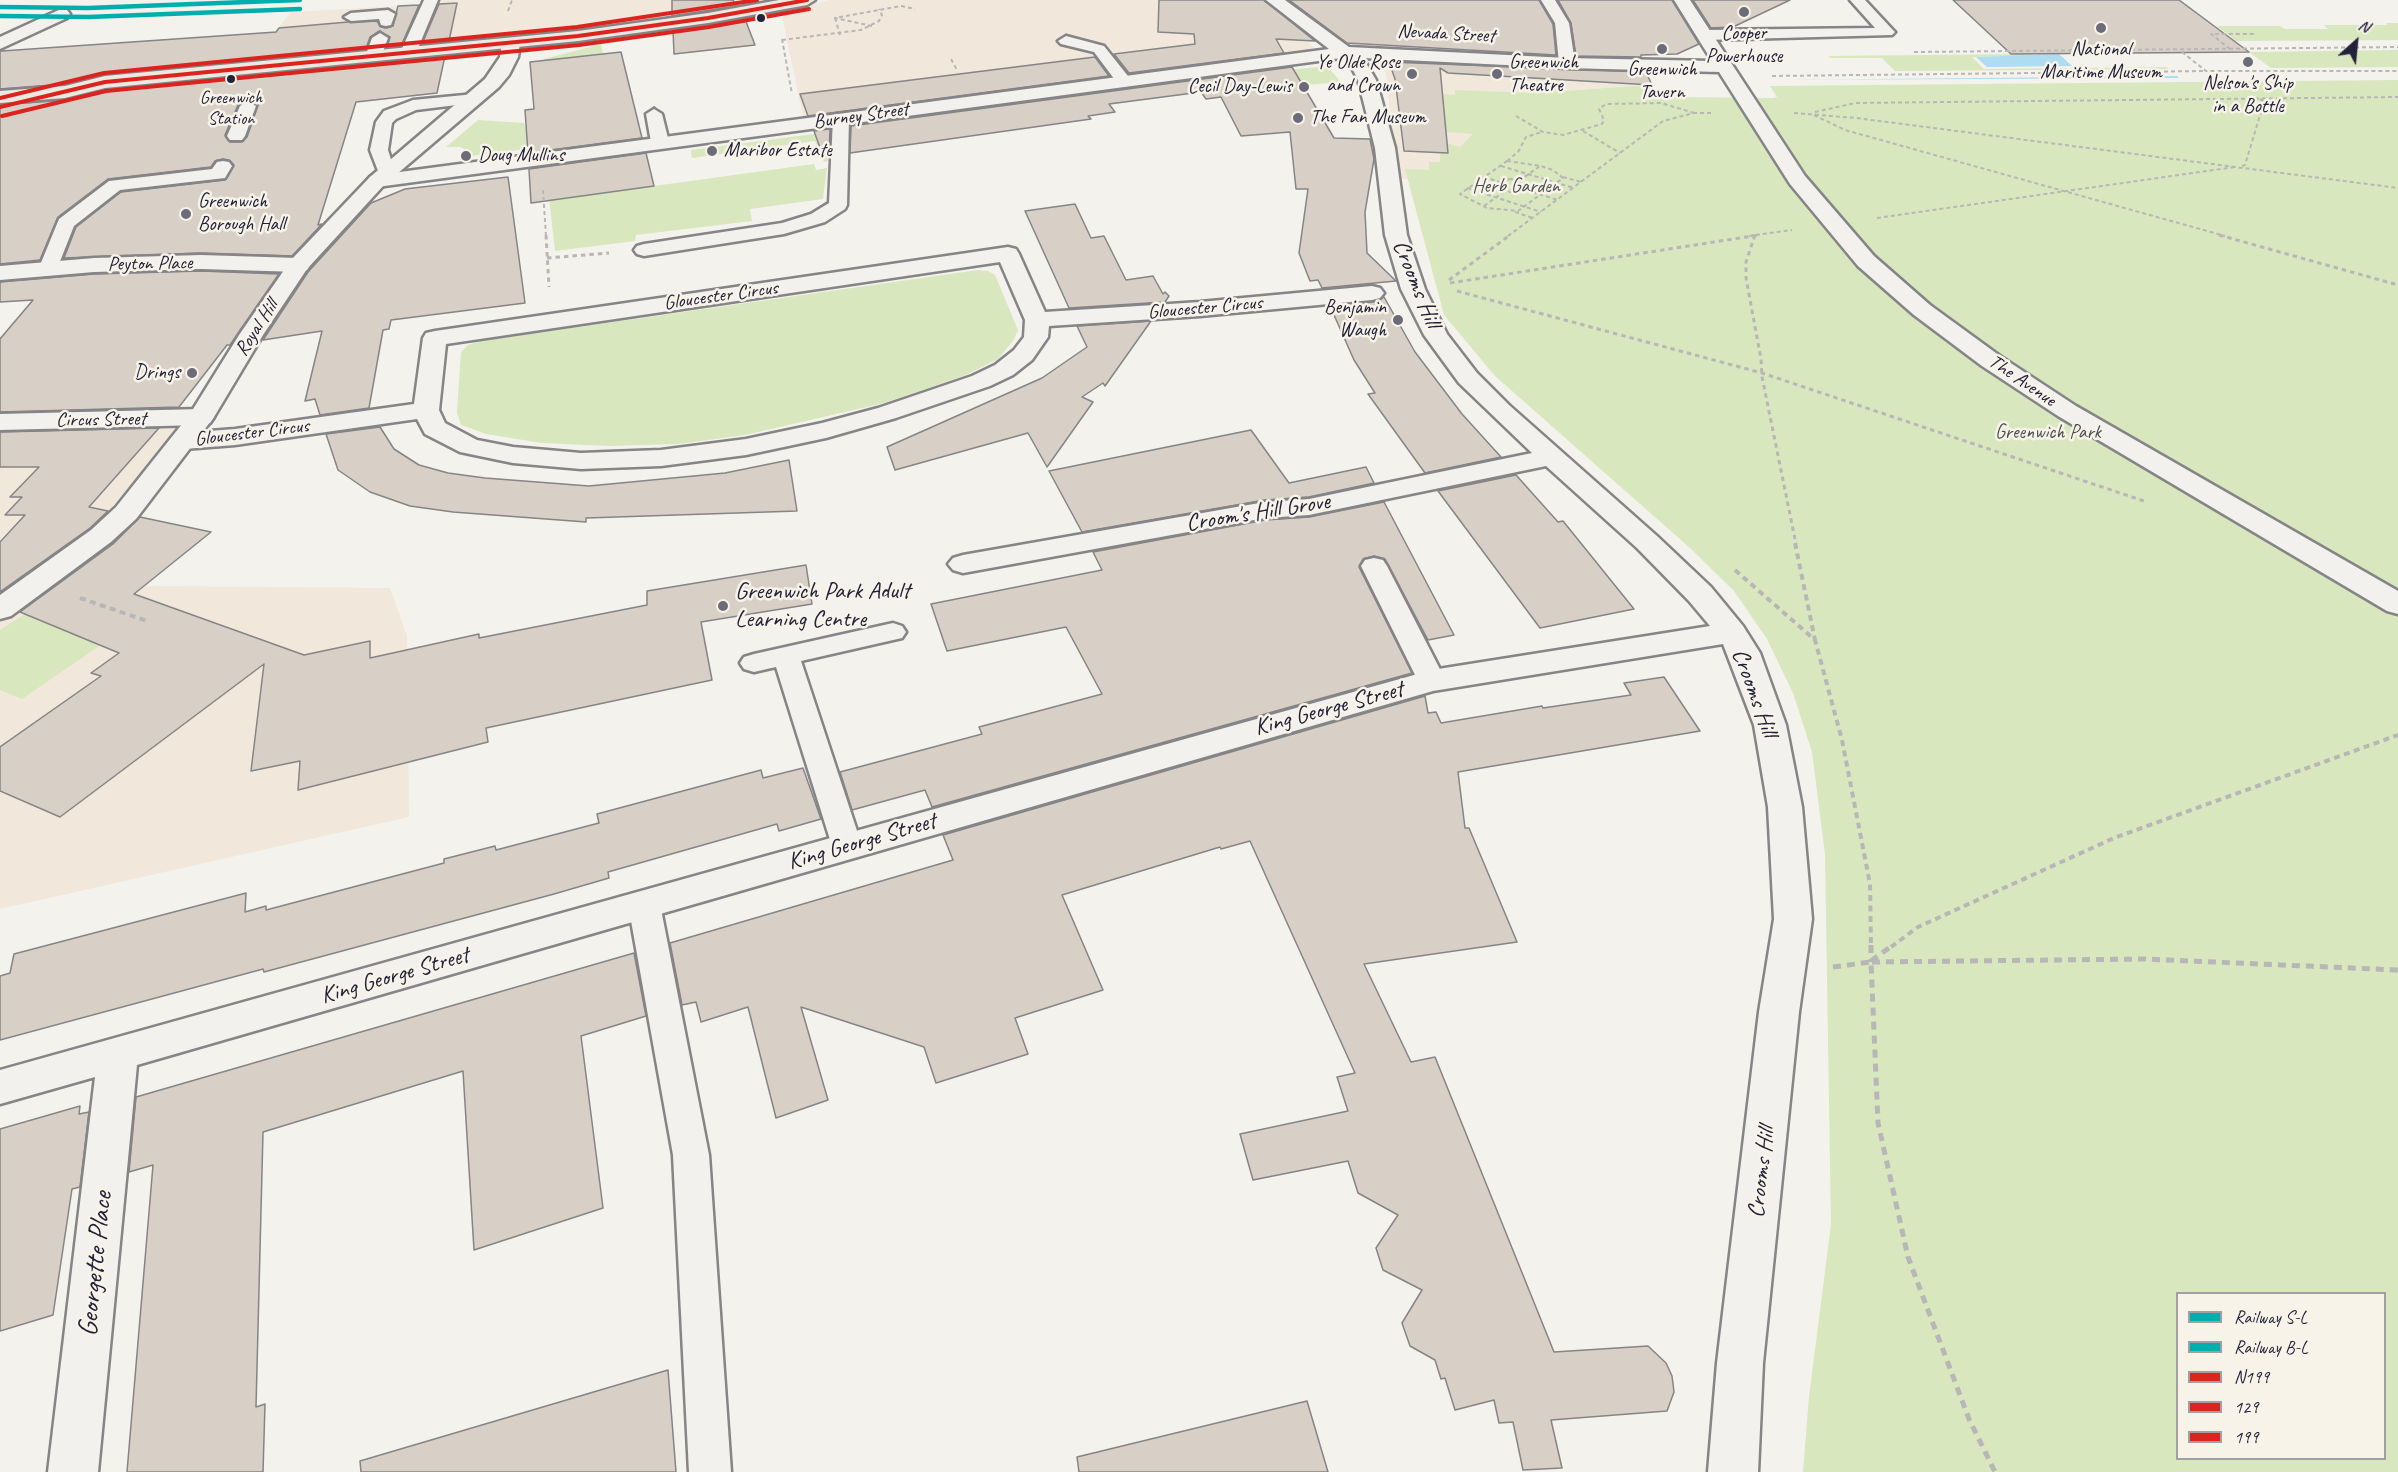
<!DOCTYPE html>
<html>
<head>
<meta charset="utf-8">
<style>
	body { margin:0 }
	#map { position:relative; width:2398px; height:1472px; overflow:hidden; background:#f4f2ec; font-family:Caveat,sans-serif }
	canvas { display:block }
	.legend { position:absolute; left:2176px; top:1292px; width:210px; height:168px; box-sizing:border-box; background:#f7f3e8; border:2px solid #a29fa3; margin:0; padding:8px 10px; list-style:none; font-size:18px; color:#22223b }
	.legend li { display:flex; align-items:center; gap:12px; height:30px }
	.legend b { width:30px; border:2px solid #a29fa3 }
	.north { position:absolute; left:2326px; top:12px; width:60px; height:60px; -webkit-text-stroke:4px #f7f3e8; paint-order:stroke; rotate:27deg; font-size:16px; font-weight:700; line-height:24px; text-align:center; color:#22223b }
	.north::after { content:''; display:block; margin:auto; width:21px; height:27px; background:#22223b; clip-path:polygon(50% 0,100% 100%,50% 72%,0 100%) }
</style>
</head>
<body>
<div id="map">
<canvas width="2398" height="1472"></canvas>
<ul class="legend">
<li><b style="height:8px;background:#00afad"></b>Railway S-L</li>
<li><b style="height:8px;background:#00afad"></b>Railway B-L</li>
<li><b style="height:8px;background:#dc241f"></b>N199</li>
<li><b style="height:8px;background:#dc241f"></b>129</li>
<li><b style="height:8px;background:#dc241f"></b>199</li>
</ul>
<div class="north">N</div>
</div>
<script>
const g = document.querySelector('canvas').getContext('2d');
g.lineJoin = 'round';
function fillPath(path, color) {
  g.fillStyle = color;
  g.fill(path, 'evenodd');
}
function poly(rows) {
  const path = new Path2D();
  for (const r of rows) {
    path.moveTo(r[0], r[1]);
    for (let i = 2; i < r.length; i += 2) path.lineTo(r[i], r[i + 1]);
  }
  return path;
}
function stroke(path, color, width, dash) {
  g.strokeStyle = color;
  g.lineWidth = width;
  g.lineCap = dash ? 'butt' : 'round';
  g.setLineDash(dash || []);
  g.stroke(path);
}
function drawText(font, color, halo, rows, align = 'center') {
  g.font = font + ' Caveat,sans-serif';
  g.lineWidth = 5;
  g.setLineDash([]);
  g.textBaseline = 'middle';
  g.strokeStyle = halo;
  g.fillStyle = color;
  for (const [text, x, y, turn = 0] of rows) {
    g.save();
    g.translate(x, y);
    g.rotate((+turn || 0) * Math.PI / 180);
    g.textAlign = isNaN(turn) ? turn : align;
    if (halo) g.strokeText(text, 0, 0);
    g.fillText(text, 0, 0);
    g.restore();
  }
}
fillPath(poly([
	[423,0,769,0,698,14,578,30,252,61,291,12,420,5],
	[829,0,1254,0,1314,47,1308,50,803,117,781,11],
	[1398,59,1645,70,1648,71,1644,73,1647,85,1564,91,1434,180,1396,179,1385,64,1389,60],
	[177,426,177,430,100,521,0,597,0,431,68,428],
	[54,585,390,588,407,636,409,817,0,909,0,622]
]), '#f1e8db');
fillPath(poly([
	[2386,23,2398,23,2398,40,2236,41,2217,26,2280,26,2285,29,2328,29,2324,25,2387,25],
	[601,44,603,54,552,60,535,68,544,59],
	[2398,50,2398,67,2271,68,2249,52],
	[2031,54,2033,56,1972,57,1984,69,2166,67,2169,69,1895,71,1882,58,1830,58,1828,56],
	[1327,66,1341,82,1283,87,1269,72],
	[2398,80,2398,1472,1803,1472,1809,1397,1831,1224,1825,854,1812,752,1793,693,1767,639,1734,591,1690,548,1495,376,1444,315,1405,169,1429,170,1429,162,1440,162,1440,152,1448,152,1447,143,1460,147,1473,134,1446,132,1443,94,1455,95,1455,90,1532,93,1563,85,1564,91,1647,85,1657,92,1675,97,1773,98,1777,97,1770,86],
	[2178,1294,2384,1294,2384,1458,2178,1458],
	[478,120,524,123,526,129,544,127,597,140,464,157,468,151,460,147,446,147],
	[829,132,828,161,824,162,815,141,692,158,691,150],
	[814,164,816,170,827,168,823,199,750,209,752,221,636,235,635,241,555,251,546,170,574,197],
	[978,270,988,271,995,275,1018,330,1013,341,998,359,966,375,884,403,745,435,678,444,609,446,542,443,486,434,461,425,457,413,461,352,468,345,480,341],
	[25,614,102,644,22,699,0,690,0,630]
]), '#d8e7bd');
fillPath(poly([
	[2059,54,2072,66,1987,67,1976,57],
	[2177,76,2179,78,1765,80,1784,80]
]), '#aedcf0');
const building = poly([
	[672,0,733,0,736,6,672,16,672,0],
	[1159,0,1264,0,1315,41,1276,39,1284,53,1129,73,1114,54,1195,44,1194,34,1158,32,1159,0],
	[1289,0,1539,0,1553,24,1556,55,1347,43,1289,0],
	[1558,0,1672,0,1699,44,1677,54,1641,55,1641,57,1576,56,1571,23,1558,0],
	[1693,0,1790,0,1733,27,1711,28,1693,0],
	[1953,0,2179,0,2249,52,2011,54,1953,0],
	[457,3,449,41,422,44,439,4,457,3],
	[419,5,401,46,387,47,390,37,379,31,370,37,366,49,105,74,65,84,0,89,0,51,2,51,276,32,279,28,348,22,377,21,381,27,386,28,393,26,398,6,419,5],
	[745,19,755,45,674,54,673,30,745,19],
	[621,52,642,138,528,153,525,110,534,109,530,62,621,52],
	[445,56,437,93,356,102,318,225,322,224,292,256,201,253,64,258,76,227,121,192,225,180,234,165,229,160,223,159,215,161,211,167,108,179,58,217,40,260,0,264,0,105,65,100,105,90,445,56],
	[247,99,258,105,247,137,242,142,230,142,225,135,238,105,247,99],
	[1095,57,1109,76,808,116,800,94,1095,57],
	[1389,62,1646,72,1652,85,1448,73,1440,68,1448,153,1404,151,1395,79,1389,62],
	[1292,67,1334,138,1370,139,1374,159,1365,212,1367,253,1396,281,1322,288,1318,280,1310,281,1299,253,1308,189,1296,189,1290,132,1241,136,1221,97,1206,99,1201,92,1109,104,1115,112,1088,116,1091,119,850,153,851,126,1292,67],
	[830,129,829,156,823,156,814,131,830,129],
	[646,153,654,186,531,203,529,169,646,153],
	[508,177,525,303,391,320,389,329,383,330,369,408,320,415,315,399,305,401,322,331,263,340,308,272,371,203,405,189,508,177],
	[1075,204,1091,238,1104,236,1126,280,1153,276,1163,294,1165,292,1169,296,1165,302,1069,308,1025,211,1075,204],
	[201,271,279,274,230,345,227,345,179,407,0,412,0,339,33,300,0,302,0,282,94,274,201,271],
	[1384,297,1415,352,1462,414,1501,457,1425,473,1368,394,1375,393,1354,360,1330,306,1373,302,1384,297],
	[1151,321,1105,386,1103,383,1082,397,1093,402,1047,467,1028,433,895,470,887,447,1042,378,1087,347,1077,326,1151,321],
	[380,427,394,449,419,465,448,473,485,478,589,486,725,473,789,460,797,511,586,518,586,522,453,512,410,506,370,492,338,470,326,434,380,427],
	[159,428,89,507,108,511,90,528,0,592,0,542,25,515,5,515,22,497,10,497,39,467,0,467,0,432,159,428],
	[1251,430,1289,483,1366,467,1374,483,1309,497,1265,500,1082,532,1049,471,1251,430],
	[1516,475,1558,522,1563,521,1634,609,1540,628,1438,491,1516,475],
	[1384,502,1454,635,1428,640,1385,559,1374,556,1363,559,1359,567,1412,673,932,807,925,790,852,810,840,772,982,734,979,727,1102,694,1066,627,947,651,931,604,1102,570,1093,552,1265,520,1309,517,1384,502],
	[140,517,211,532,134,594,304,655,370,641,370,658,479,634,479,638,647,605,647,591,806,565,812,604,701,622,712,680,486,728,488,742,298,790,300,761,251,771,264,664,60,817,0,791,0,747,101,676,91,673,119,653,20,612,113,544,140,517],
	[1664,677,1700,731,1458,772,1465,828,1469,828,1517,942,1364,964,1411,1062,1435,1057,1554,1352,1648,1346,1666,1363,1672,1376,1674,1392,1667,1411,1551,1420,1562,1468,1523,1470,1513,1422,1499,1423,1494,1400,1455,1410,1445,1378,1441,1379,1435,1360,1410,1346,1402,1323,1422,1290,1383,1270,1376,1248,1398,1215,1358,1193,1348,1161,1253,1180,1240,1134,1348,1111,1337,1077,1355,1073,1250,841,1221,849,1220,847,1062,895,1103,990,1015,1018,1028,1054,936,1083,924,1047,801,1007,828,1100,776,1118,748,1007,701,1022,696,1002,682,1005,670,943,953,860,943,835,1425,696,1428,713,1436,712,1441,723,1542,706,1543,708,1631,695,1624,683,1664,677],
	[803,768,821,819,779,831,777,824,608,872,609,878,554,894,264,972,263,969,0,1040,0,976,10,973,14,954,246,893,245,912,266,906,266,910,444,863,444,859,495,846,496,850,599,823,597,814,761,770,763,778,803,768],
	[634,953,646,1016,581,1036,603,1208,474,1250,463,1071,263,1132,256,1407,265,1404,263,1472,127,1472,153,1165,129,1172,136,1097,634,953],
	[80,1106,79,1114,89,1112,80,1187,72,1189,53,1315,0,1331,0,1129,80,1106],
	[668,1370,676,1472,361,1472,360,1461,668,1370],
	[1307,1401,1328,1472,1079,1472,1077,1457,1307,1401]
]);
fillPath(building, '#d8d0c6');
stroke(building, '#858486', 1.5);
const lane = poly([
	[424,0,438,0,416,53,414,56,402,56,400,53,424,0],
	[1541,0,1555,0,1569,23,1575,63,1573,66,1567,68,1559,63,1555,23,1541,0],
	[1850,0,1865,0,1892,29,1895,32,1892,35,1705,40,1697,35,1705,30,1875,28,1850,0],
	[388,10,395,14,391,25,386,26,381,25,379,19,351,21,344,17,351,13,388,10],
	[380,33,388,38,381,57,379,60,367,60,365,57,372,38,380,33],
	[1066,36,1104,46,1132,81,1130,84,1118,84,1094,52,1061,44,1058,41,1066,36],
	[475,94,483,99,481,102,416,110,396,119,392,123,388,150,395,172,392,176,386,177,380,176,370,150,376,122,384,111,413,100,475,94],
	[248,101,256,106,245,136,242,140,230,140,227,136,240,106,248,101],
	[654,109,662,114,669,142,666,146,660,147,654,146,651,142,646,114,654,109],
	[841,114,849,119,847,205,845,209,825,222,784,234,644,256,637,254,634,250,637,246,644,244,782,223,811,214,829,203,833,119,841,114],
	[223,161,229,162,232,166,225,178,120,190,74,226,55,274,41,274,38,270,59,219,109,181,212,169,217,162,223,161],
	[1374,558,1383,560,1387,566,1446,681,1442,687,1432,690,1422,687,1418,681,1361,566,1365,560,1374,558],
	[893,623,902,626,906,632,902,638,801,661,862,846,858,854,847,857,836,854,832,846,776,667,754,672,744,669,740,663,744,657,754,654,893,623],
	[644,892,655,895,660,904,709,1155,731,1472,689,1472,673,1155,628,904,633,895,644,892]
]);
const street = poly([
	[1266,0,1285,0,1349,47,1567,58,1712,61,1674,0,1690,0,1805,176,1874,256,1930,305,2000,356,2076,406,2398,591,2398,614,2387,611,2058,416,1982,366,1914,315,1858,266,1790,184,1719,72,1567,68,1363,58,1376,80,1395,148,1407,235,1425,289,1447,334,1477,373,1509,405,1657,536,1711,587,1743,626,1760,653,1786,725,1802,807,1812,919,1799,1012,1763,1363,1758,1472,1708,1472,1717,1363,1759,1012,1774,919,1768,807,1754,725,1723,644,1433,691,137,1065,98,1472,48,1472,95,1077,0,1104,0,1070,1432,670,1710,626,1689,601,1637,548,1546,466,1309,515,1265,518,963,573,953,570,948,564,953,558,963,555,1265,502,1309,499,1532,453,1459,383,1424,335,1401,289,1385,235,1375,148,1358,80,1352,68,1341,58,377,187,370,185,367,181,370,177,377,175,1329,49,1266,0],
	[61,9,67,10,70,14,67,18,0,49,0,37,61,9],
	[1008,247,1016,249,1019,254,1045,312,1200,302,1372,286,1380,288,1384,293,1380,298,1372,300,1200,316,1049,326,1048,337,1032,360,1013,375,990,386,896,418,826,438,746,455,661,466,581,469,513,463,460,452,425,434,417,419,235,445,184,449,175,447,171,441,175,435,184,433,235,429,414,404,423,338,426,333,435,331,1008,247],
	[1000,262,1025,320,1024,337,1014,350,995,365,972,376,878,408,822,423,746,439,661,450,581,453,513,447,477,440,445,423,439,410,446,344,1000,262],
	[201,255,299,258,307,260,310,265,307,270,299,272,201,269,94,272,0,280,0,266,94,258,201,255],
	[201,409,210,411,214,417,210,423,201,425,0,430,0,414,201,409]
]);
const secondary = poly([
	[511,38,517,39,520,43,518,57,509,75,499,87,384,185,307,269,263,335,214,417,136,519,111,542,11,616,0,619,0,595,91,530,116,507,190,414,239,335,291,260,370,177,485,79,500,57,502,43,505,39,511,38]
]);
const primary = poly([
	[779,0,815,0,807,5,708,23,578,41,105,88,65,98,0,103,0,91,65,86,105,76,578,31,708,13,779,0]
]);
stroke(lane, '#858486', 5);
stroke(street, '#858486', 5);
stroke(secondary, '#858486', 5);
stroke(primary, '#858486', 5);
stroke(poly([
	[508,11,512,0],
	[835,18,840,35],
	[872,26,835,18,901,6,915,9],
	[782,39,792,94],
	[782,40,861,30,879,21,882,15,879,9],
	[2230,49,2211,34,2255,34],
	[1914,52,2398,47],
	[2182,52,2206,71,2398,71],
	[951,59,957,70],
	[1772,76,2206,71],
	[1815,112,1855,103,2398,97],
	[1794,113,1856,118,2398,188],
	[1814,115,1845,130,2225,236],
	[1516,116,1543,132,1563,135,1602,124,1604,120,1599,109,1606,104,1661,103,1694,113],
	[1583,131,1620,153],
	[1507,161,1541,166,1553,170,1563,178,1518,211,1487,208,1460,194,1507,161],
	[1507,161,1518,152,1526,137,1542,132],
	[1501,166,1574,188],
	[2242,166,2245,165,2264,102,2259,98],
	[1484,177,1500,182],
	[1563,177,1581,182],
	[1511,179,1524,183,1527,187,1519,192,1510,192,1498,185,1502,180,1511,179],
	[1519,181,1540,166],
	[1467,188,1541,212],
	[543,190,546,236],
	[1526,190,1558,200],
	[1484,206,1505,191],
	[1515,212,1533,218],
	[1877,218,2235,167],
	[1508,236,1663,121,1694,113,1712,113],
	[1749,236,1792,230]
]), '#b8b6b6', 2, [4, 3]);
stroke(poly([
	[546,235,549,287],
	[1755,235,1746,262,1746,278,1761,359,1762,377,1796,544],
	[2219,235,2398,285],
	[547,258,609,253],
	[1449,280,1510,235],
	[1450,283,1759,235],
	[1457,291,1762,373,2147,502]
]), '#b8b6b6', 3, [4.5, 4]);
stroke(poly([
	[1795,543,1815,640],
	[1735,570,1815,640,1842,740,1870,884,1871,947],
	[80,598,147,621],
	[1891,947,1918,927,2114,838,2398,735]
]), '#b8b6b6', 4, [6, 4.5]);
stroke(poly([
	[1871,945,1871,962],
	[1871,961,1893,945],
	[1872,962,2144,959,2398,970],
	[1833,967,1871,962,1878,1123,1908,1257,1969,1419,1995,1472]
]), '#b8b6b6', 5, [8, 6]);
fillPath(lane, '#f2f1ed');
fillPath(street, '#f2f1ed');
fillPath(secondary, '#f2f1ed');
fillPath(primary, '#ede8e0');
stroke(poly([
	[0,107,105,82,578,36,708,18,807,0]
]), '#dc241f', 4);
stroke(poly([
	[2,116,106,91,579,45,709,27,809,9]
]), '#dc241f', 4);
stroke(poly([
	[0,98,104,73,577,27,757,0]
]), '#dc241f', 4);
stroke(poly([
	[0,7,88,8,300,0]
]), '#00afad', 4.5);
stroke(poly([
	[0,16,88,17,300,9]
]), '#00afad', 4.5);
for (const [x, y, r, color] of [
	[1744,12,6,"#6c6b79"],
	[761,18,5,"#22223b"],
	[2101,28,6,"#6c6b79"],
	[1662,49,6,"#6c6b79"],
	[2248,62,6,"#6c6b79"],
	[1412,74,6,"#6c6b79"],
	[1497,74,6,"#6c6b79"],
	[231,79,5,"#22223b"],
	[1304,87,6,"#6c6b79"],
	[1298,118,6,"#6c6b79"],
	[712,151,6,"#6c6b79"],
	[466,156,6,"#6c6b79"],
	[186,214,6,"#6c6b79"],
	[1398,320,6,"#6c6b79"],
	[192,373,6,"#6c6b79"],
	[723,606,6,"#6c6b79"]
]) {
  const dot = new Path2D();
  dot.arc(x, y, r, 0, 2 * Math.PI);
  g.fillStyle = color;
  g.fill(dot);
  stroke(dot, '#f7f3e8', 2);
}
drawText('18px', '#22223b', '#f7f3e8', [
	["Greenwich",231,98],
	["Station",231,119]
]);
drawText('20px', '#22223b', '#f7f3e8', [
	["Nevada Street",1446,34,3],
	["Burney Street",861,116,-8],
	["Peyton Place",150,264,-1],
	["Gloucester Circus",721,296,-8],
	["Gloucester Circus",1205,308,-5],
	["Royal Hill",257,328,-57],
	["The Avenue",2022,381,34],
	["Circus Street",101,420,-1],
	["Gloucester Circus",252,433,-7]
]);
drawText('20px', '#22223b', '#f7f3e8', [
	["Cooper",1744,34,"center"],
	["Powerhouse",1744,57,"center"],
	["National",2101,50,"center"],
	["Maritime Museum",2101,73,"center"],
	["Ye Olde Rose",1400,63,"right"],
	["and Crown",1400,86,"right"],
	["Greenwich",1509,63],
	["Theatre",1509,86],
	["Greenwich",1662,70,"center"],
	["Tavern",1662,93,"center"],
	["Nelson's Ship",2248,84,"center"],
	["in a Bottle",2248,107,"center"],
	["Cecil Day-Lewis",1292,87,"right"],
	["The Fan Museum",1310,118],
	["Maribor Estate",724,151],
	["Doug Mullins",478,156],
	["Greenwich",198,202],
	["Borough Hall",198,225],
	["Benjamin",1386,308,"right"],
	["Waugh",1386,331,"right"],
	["Drings",180,373,"right"]
], 'left');
drawText('20px', '#4a5152', '#f7f3e8', [
	["Herb Garden",1516,187],
	["Greenwich Park",2048,433]
]);
drawText('24px', '#22223b', '#f7f3e8', [
	["Crooms Hill",1416,284,68],
	["Croom's Hill Grove",1258,513,-9],
	["Crooms Hill",1754,693,70],
	["King George Street",1329,709,-15],
	["King George Street",862,842,-16],
	["King George Street",395,976,-16],
	["Crooms Hill",1762,1172,-83]
]);
drawText('24px', '#22223b', '#f7f3e8', [
	["Greenwich Park Adult",735,592],
	["Learning Centre",735,620]
], 'left');
drawText('28px', '#22223b', '#f7f3e8', [
	["Georgette Place",96,1264,-84]
]);
</script>
</body>
</html>
